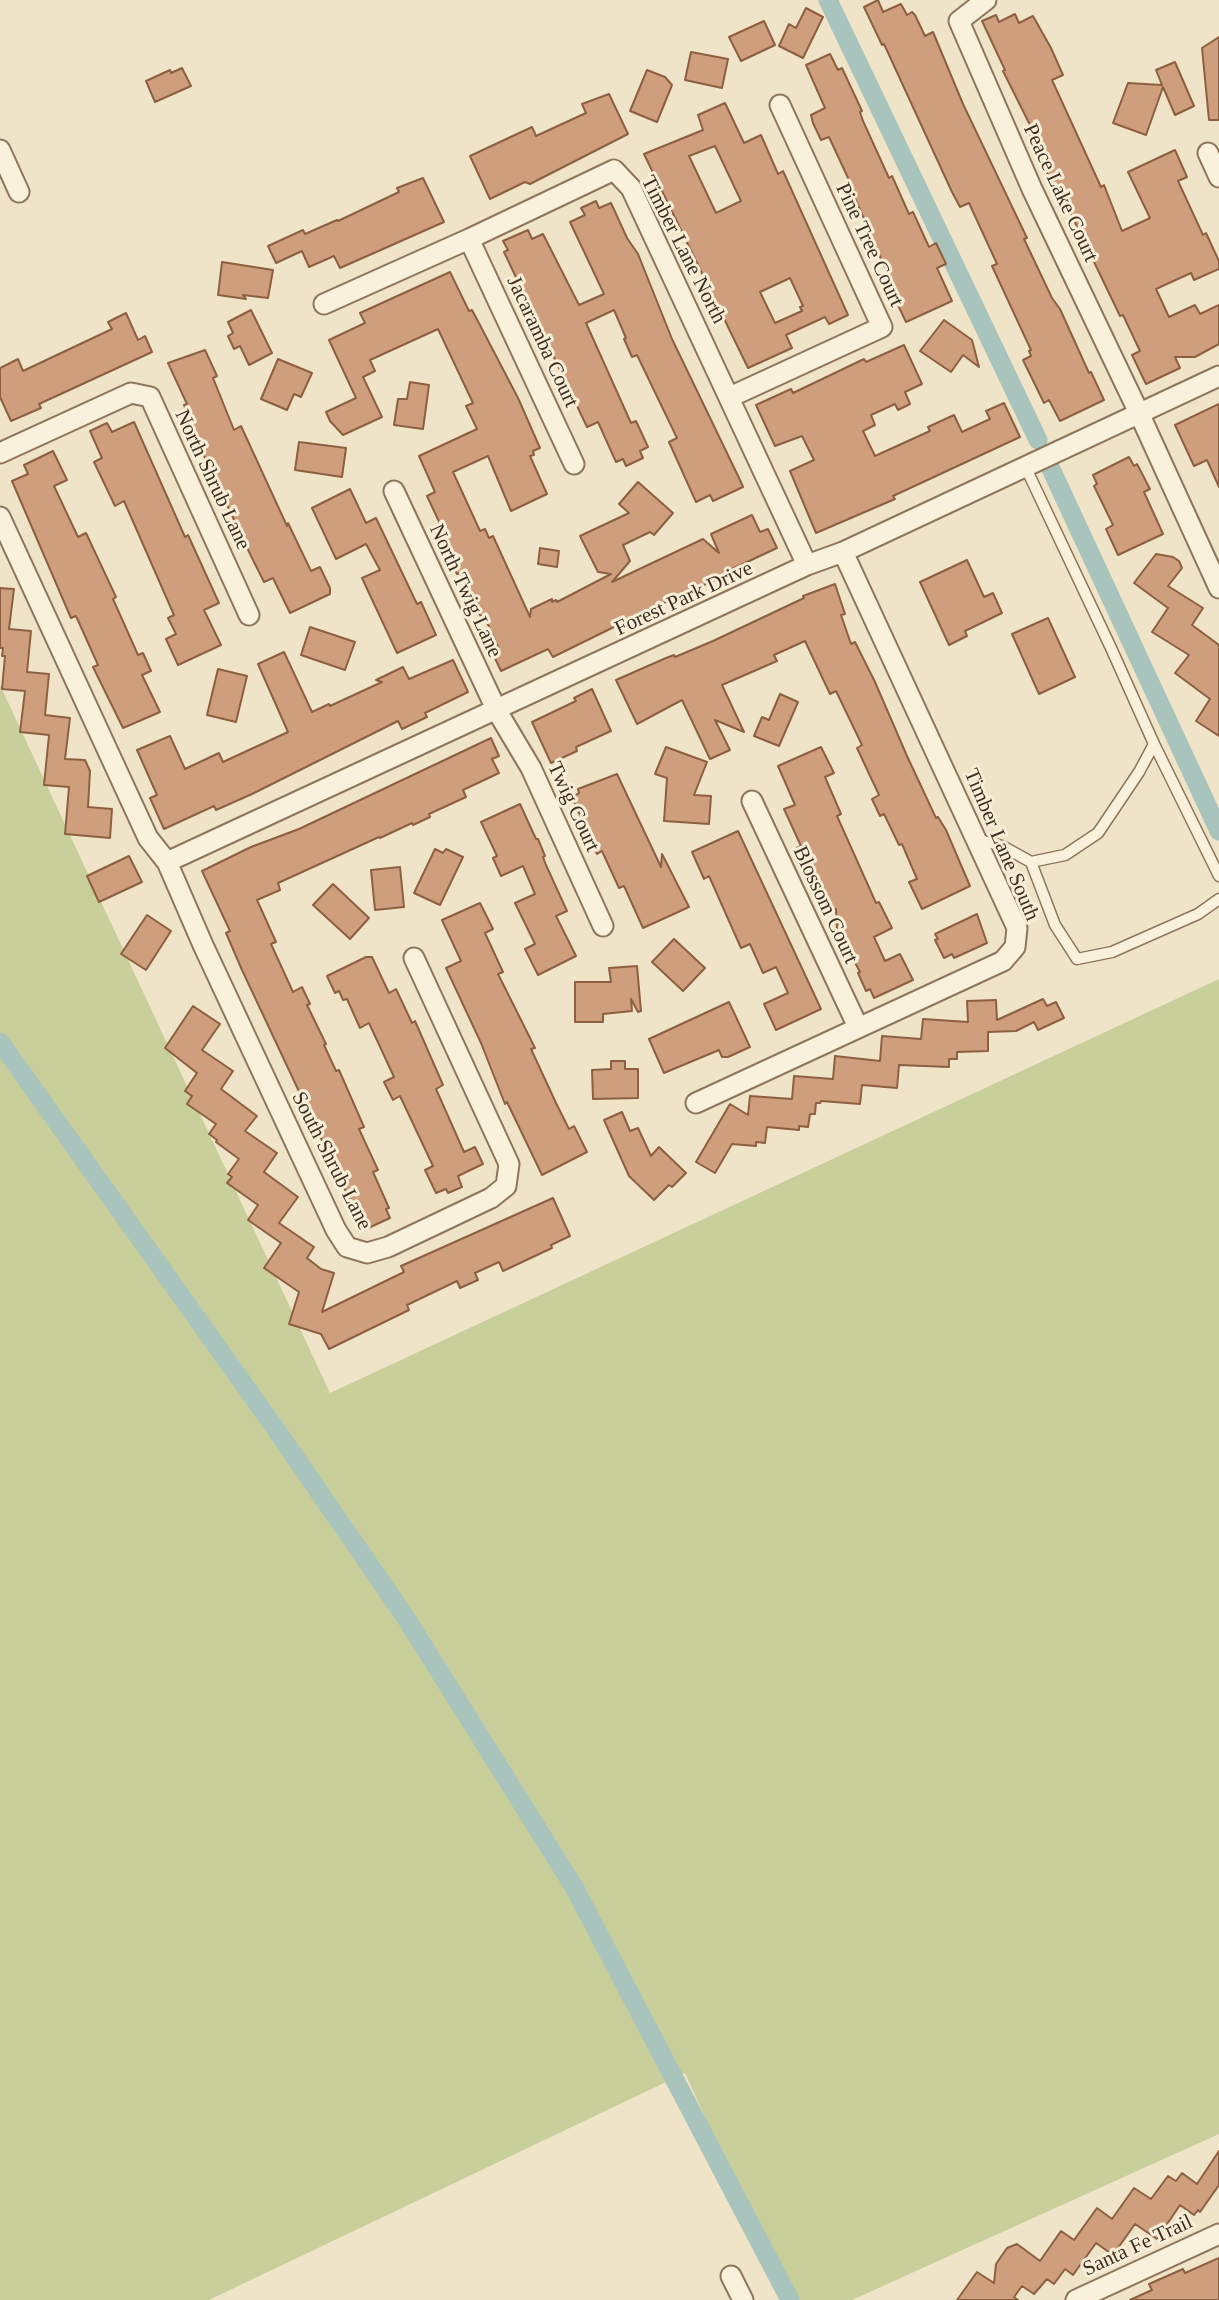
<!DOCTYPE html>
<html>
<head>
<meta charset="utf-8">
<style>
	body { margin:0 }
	canvas { display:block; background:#f0e4c8 }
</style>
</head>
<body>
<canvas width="1219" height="2300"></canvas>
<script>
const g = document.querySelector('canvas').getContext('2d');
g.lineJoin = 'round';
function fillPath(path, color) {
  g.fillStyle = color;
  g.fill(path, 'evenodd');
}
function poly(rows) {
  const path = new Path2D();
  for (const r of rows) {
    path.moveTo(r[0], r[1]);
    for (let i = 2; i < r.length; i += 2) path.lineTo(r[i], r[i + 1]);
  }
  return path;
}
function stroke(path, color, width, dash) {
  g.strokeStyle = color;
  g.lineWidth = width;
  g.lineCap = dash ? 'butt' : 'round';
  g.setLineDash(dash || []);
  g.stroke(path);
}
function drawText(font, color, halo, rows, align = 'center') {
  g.font = font + ' "Times New Roman",serif';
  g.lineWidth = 6;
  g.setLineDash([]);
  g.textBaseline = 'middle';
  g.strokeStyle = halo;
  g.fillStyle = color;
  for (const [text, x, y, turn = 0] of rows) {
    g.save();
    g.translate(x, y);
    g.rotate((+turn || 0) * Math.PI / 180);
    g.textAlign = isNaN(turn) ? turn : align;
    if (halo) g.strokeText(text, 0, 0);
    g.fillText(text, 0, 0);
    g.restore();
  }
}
fillPath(poly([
	[0,685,330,1393,1219,979,1219,2134,852,2300,788,2300,685,2073,209,2300,0,2300]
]), '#c9cf9b');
stroke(poly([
	[828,0,1038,440],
	[1051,469,1219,831],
	[0,1042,275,1428,406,1618,574,1887,790,2300]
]), '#a9c4bc', 19);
const building = poly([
	[878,0,883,12,901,4,907,15,912,12,915,15,925,36,933,32,963,104,1027,238,1024,239,1052,298,1060,309,1089,373,1091,372,1104,400,1060,421,1049,400,1044,403,1023,360,1031,356,1029,351,1031,350,992,266,997,264,969,203,960,207,952,192,884,44,882,45,864,7,878,0],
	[806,8,823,17,803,58,779,46,789,24,796,28,806,8],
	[1015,14,1019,23,1033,16,1051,48,1063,75,1052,80,1101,187,1104,185,1122,231,1150,218,1128,172,1175,150,1187,177,1178,181,1203,235,1206,233,1219,261,1219,269,1194,280,1191,273,1156,289,1169,317,1195,305,1200,314,1219,305,1219,344,1195,357,1175,357,1180,368,1146,384,1132,355,1140,351,1123,315,1120,316,1059,189,1055,191,1028,130,1032,129,1003,71,1005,70,982,21,996,15,999,22,1015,14],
	[764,21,775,45,741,61,729,37,764,21],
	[1219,37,1219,120,1209,120,1202,48,1219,37],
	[691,52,728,59,722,88,685,80,691,52],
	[830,54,838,70,842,68,862,111,860,112,863,121,889,178,892,176,909,214,913,212,929,247,936,243,946,264,937,268,952,301,906,322,886,280,890,278,869,233,870,232,853,194,855,193,829,137,821,140,813,123,811,115,825,108,806,65,830,54],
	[1175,62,1194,106,1175,115,1163,87,1146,135,1113,123,1128,83,1162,85,1156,70,1175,62],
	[182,68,191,86,155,102,146,81,170,70,171,73,182,68],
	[647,70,665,77,672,85,657,122,630,111,647,70],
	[609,94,628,134,530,184,525,182,490,199,470,156,532,127,536,136,586,113,582,104,609,94],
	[725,103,744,143,761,135,778,174,783,171,848,315,829,324,825,317,786,335,792,348,748,368,644,154,703,130,698,115,725,103],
	[715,146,741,201,716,213,689,156,715,146],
	[790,278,803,306,800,307,802,311,775,323,760,292,790,278],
	[423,178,444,222,340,268,334,256,309,267,302,251,276,263,268,246,303,230,305,234,337,220,338,221,399,192,397,188,423,178],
	[596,201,599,208,611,203,627,238,638,254,672,339,740,480,743,487,713,501,710,495,696,502,669,442,677,438,637,355,632,357,624,339,626,338,614,310,586,323,631,423,636,421,648,447,640,451,643,458,626,466,623,459,616,462,598,422,587,427,504,252,508,250,503,241,528,230,532,239,543,234,579,305,604,294,570,222,585,215,581,208,596,201],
	[222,262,273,270,268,298,243,295,246,299,218,295,222,262],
	[450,272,469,311,472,310,481,327,518,398,540,448,533,451,534,455,530,456,547,494,511,511,488,456,453,472,480,531,485,529,489,538,493,536,530,617,531,609,552,599,552,602,556,600,557,602,611,574,598,572,580,536,629,513,619,504,638,482,673,513,654,535,650,532,623,545,630,561,612,582,703,539,719,553,711,534,752,515,760,532,768,529,777,548,732,569,733,572,614,625,614,627,553,657,548,649,501,671,493,654,500,651,484,616,481,617,460,573,457,574,445,548,450,545,427,496,435,492,419,456,477,429,466,406,473,403,438,329,370,360,375,371,363,377,382,417,343,435,330,421,326,412,356,398,329,340,365,323,360,313,450,272],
	[251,310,272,353,249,365,240,346,234,349,228,336,233,333,228,322,251,310],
	[126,313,138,340,145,336,152,352,39,404,41,408,11,421,0,397,0,368,18,359,23,371,112,329,108,322,126,313],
	[944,320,972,340,979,367,963,355,951,372,920,351,944,320],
	[904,345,922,384,905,392,910,404,898,410,895,404,871,415,875,425,863,431,875,456,930,431,928,427,954,415,962,432,990,419,986,411,1004,403,1020,437,893,496,895,499,816,533,790,471,814,460,802,436,775,446,756,405,791,389,793,393,864,359,866,362,904,345],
	[205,350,217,376,213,378,234,430,241,426,287,526,288,523,311,571,320,567,330,588,330,594,290,613,273,578,264,582,251,556,199,445,184,405,187,404,168,363,205,350],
	[278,359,312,373,301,397,294,394,287,410,261,399,278,359],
	[410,382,429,385,423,429,394,425,398,399,407,399,410,382],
	[1219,404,1219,487,1207,460,1194,466,1175,425,1219,404],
	[134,422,185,537,188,535,219,603,204,610,221,645,178,665,166,639,176,634,168,618,174,615,124,501,115,506,94,462,102,458,90,431,107,423,112,432,134,422],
	[299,442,346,448,342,477,295,470,299,442],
	[53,451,67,480,54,486,78,537,86,533,116,597,113,599,138,655,143,653,151,671,142,675,160,712,123,728,93,667,98,665,76,616,71,618,12,481,28,474,24,465,53,451],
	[1129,457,1134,466,1137,464,1150,489,1144,492,1163,534,1118,555,1106,529,1113,525,1094,486,1097,484,1093,475,1129,457],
	[350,489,366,523,376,518,417,604,421,602,436,635,397,653,362,578,380,570,366,544,336,559,312,508,350,489],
	[540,548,559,551,557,567,538,564,540,548],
	[1156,554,1173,557,1179,561,1182,568,1168,586,1203,608,1192,625,1219,645,1219,736,1196,721,1210,699,1175,673,1189,655,1152,632,1168,608,1134,583,1156,554],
	[967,560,984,597,993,593,1002,613,965,631,967,636,949,645,920,582,967,560],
	[835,584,845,614,841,615,851,644,855,642,875,682,907,756,936,818,938,817,946,830,970,886,922,909,909,882,917,879,902,844,899,845,884,814,880,816,872,799,879,795,857,748,862,745,836,691,830,694,805,641,774,655,777,661,722,685,744,732,715,720,730,750,710,759,682,700,637,724,616,680,666,658,674,655,675,657,713,641,804,598,803,596,835,584],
	[0,588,14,589,9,629,31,631,27,672,49,674,45,715,70,718,65,759,85,760,90,771,88,807,112,809,110,838,65,834,69,787,44,785,49,735,20,732,25,691,2,689,5,656,2,656,3,648,0,648,0,588],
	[1048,618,1075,677,1039,694,1012,634,1048,618],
	[310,627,355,642,345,670,301,655,310,627],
	[284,652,312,712,329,704,330,706,382,682,376,680,403,667,409,679,453,660,468,692,425,713,427,717,402,729,398,721,252,794,216,810,214,806,164,829,150,798,157,795,137,750,170,736,185,769,219,753,223,762,288,732,258,664,284,652],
	[218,669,247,676,236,722,207,715,218,669],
	[592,689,611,731,576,747,577,751,551,763,532,722,576,701,574,698,592,689],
	[780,694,798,702,779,746,754,736,762,717,769,720,780,694],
	[491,738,499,756,492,759,499,773,463,790,466,797,429,814,430,817,413,825,412,823,380,838,379,837,278,883,280,890,257,900,276,942,271,944,293,992,302,987,310,1004,307,1005,326,1044,324,1045,336,1071,339,1070,364,1127,359,1129,378,1170,373,1172,389,1208,386,1209,390,1218,364,1230,242,970,226,933,230,931,202,871,251,847,299,829,491,738],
	[666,747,707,762,694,795,711,796,709,824,664,821,667,778,655,774,666,747],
	[821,747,834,773,825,777,841,814,837,816,876,903,879,902,892,928,874,937,885,961,900,954,913,980,874,998,870,989,866,991,858,973,860,972,837,929,836,909,829,912,797,848,801,846,784,809,795,805,778,766,821,747],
	[617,774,661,867,662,854,689,907,643,928,624,886,619,888,602,851,597,854,572,797,579,793,578,789,617,774],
	[520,804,536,839,538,839,545,856,543,857,546,865,567,911,556,916,576,956,538,975,525,949,535,944,515,903,535,894,523,866,501,876,493,858,497,856,481,822,520,804],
	[738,831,821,1009,776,1030,764,1004,788,993,776,967,763,973,750,944,741,948,709,876,704,879,692,852,738,831],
	[435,849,443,853,446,849,463,857,440,905,414,893,435,849],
	[129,856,142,882,99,902,87,876,129,856],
	[400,867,404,907,375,910,371,870,400,867],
	[333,884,369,918,350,939,313,905,333,884],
	[480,903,493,929,485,933,503,972,498,974,535,1048,531,1049,556,1103,569,1129,574,1126,587,1152,542,1175,507,1102,505,1104,481,1043,446,968,461,961,442,920,480,903],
	[977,914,987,943,954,958,952,954,944,958,935,940,938,939,935,934,977,914],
	[147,915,171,931,146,970,121,954,147,915],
	[674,939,705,968,683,991,652,962,674,939],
	[366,957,372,957,389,993,396,989,412,1023,415,1021,443,1085,436,1089,464,1152,475,1147,483,1164,458,1176,462,1187,448,1193,446,1189,436,1193,425,1170,433,1166,400,1096,393,1100,384,1082,394,1077,369,1023,360,1028,347,999,343,1000,339,991,335,993,327,976,366,957],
	[637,966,641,1011,638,1012,631,999,632,1011,603,1014,603,1022,575,1022,575,982,611,982,609,968,637,966],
	[1043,999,1047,1006,1056,1002,1064,1018,1038,1030,1034,1022,1016,1031,988,1032,988,1051,957,1052,957,1059,949,1059,949,1067,899,1065,897,1088,862,1085,860,1104,821,1101,820,1103,816,1103,815,1114,810,1114,808,1127,799,1126,799,1130,767,1127,765,1143,756,1142,756,1146,732,1144,715,1173,696,1162,730,1104,748,1115,750,1096,792,1099,794,1076,833,1079,835,1056,880,1061,882,1036,921,1039,923,1019,968,1022,967,1001,996,1000,997,1020,1043,999],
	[729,1002,750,1047,728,1057,722,1057,719,1050,664,1073,649,1039,729,1002],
	[193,1006,220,1024,202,1050,233,1071,221,1089,257,1116,245,1131,277,1153,264,1172,298,1197,279,1223,314,1247,307,1258,321,1269,334,1273,322,1312,404,1272,401,1266,553,1198,570,1236,551,1245,552,1248,503,1271,499,1262,475,1273,478,1280,460,1288,457,1281,407,1305,409,1310,329,1349,321,1334,289,1324,299,1292,264,1268,281,1243,248,1220,258,1205,227,1183,232,1177,228,1174,239,1159,216,1142,217,1140,209,1134,216,1124,187,1104,192,1096,185,1091,197,1073,165,1048,193,1006],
	[611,1061,625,1061,625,1069,638,1069,638,1098,593,1099,592,1070,611,1069,611,1061],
	[622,1112,630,1131,638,1128,651,1156,659,1147,686,1173,672,1187,669,1185,654,1200,629,1176,604,1120,622,1112],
	[1219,2151,1219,2185,1200,2212,1198,2210,1194,2215,1180,2205,1157,2239,1135,2224,1113,2255,1096,2243,1073,2275,1065,2269,1054,2284,1047,2279,1034,2294,1022,2286,1014,2297,1018,2300,957,2300,977,2272,994,2283,996,2264,1007,2248,1017,2244,1040,2261,1061,2231,1074,2240,1097,2208,1112,2219,1134,2188,1151,2199,1168,2176,1176,2181,1182,2173,1197,2184,1219,2151],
	[1219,2258,1219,2300,1130,2300,1152,2290,1149,2284,1183,2269,1185,2273,1219,2258]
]);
fillPath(building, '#cf9f7d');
stroke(building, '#8d5f41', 2);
const lane = poly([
	[1154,744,1219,876],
	[976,839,1002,846,1031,862,1065,855,1098,833,1139,772,1154,744,1111,648,1025,466],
	[1031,862,1055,925,1077,959,1112,952,1198,914,1219,899]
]);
const street = poly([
	[986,0,959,21,1032,189,1139,413,1219,588],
	[0,150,19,192],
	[1208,153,1219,177],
	[469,239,574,464],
	[324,304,469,239,614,170,631,188,807,565],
	[730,397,882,327,780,105],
	[0,453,131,393,150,397,249,615],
	[394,491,497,711,531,768,603,926],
	[0,517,148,838,167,862,203,945,336,1230,347,1247,367,1253,388,1247,491,1198,506,1186,509,1164,414,958],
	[752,801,858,1027],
	[167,862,807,565,843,552,1219,376],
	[696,1103,1003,961,1015,947,1017,928,843,552],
	[731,2276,743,2300],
	[1076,2300,1219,2234]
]);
stroke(lane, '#8d765c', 13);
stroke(street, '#8d765c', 23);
stroke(lane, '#faf1dc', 10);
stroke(street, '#faf1dc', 19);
drawText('21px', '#3d2e20', '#f7eed8', [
	["Peace Lake Court",1060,193,65],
	["Pine Tree Court",869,245,65],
	["Timber Lane North",683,250,63],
	["Jacaramba Court",542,342,65],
	["North Shrub Lane",212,480,65],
	["North Twig Lane",465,591,65],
	["Forest Park Drive",684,599,-25],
	["Twig Court",573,807,65],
	["Timber Lane South",1001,845,67],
	["Blossom Court",825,905,65],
	["South Shrub Lane",331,1161,63],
	["Santa Fe Trail",1138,2246,-25]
]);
</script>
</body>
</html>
